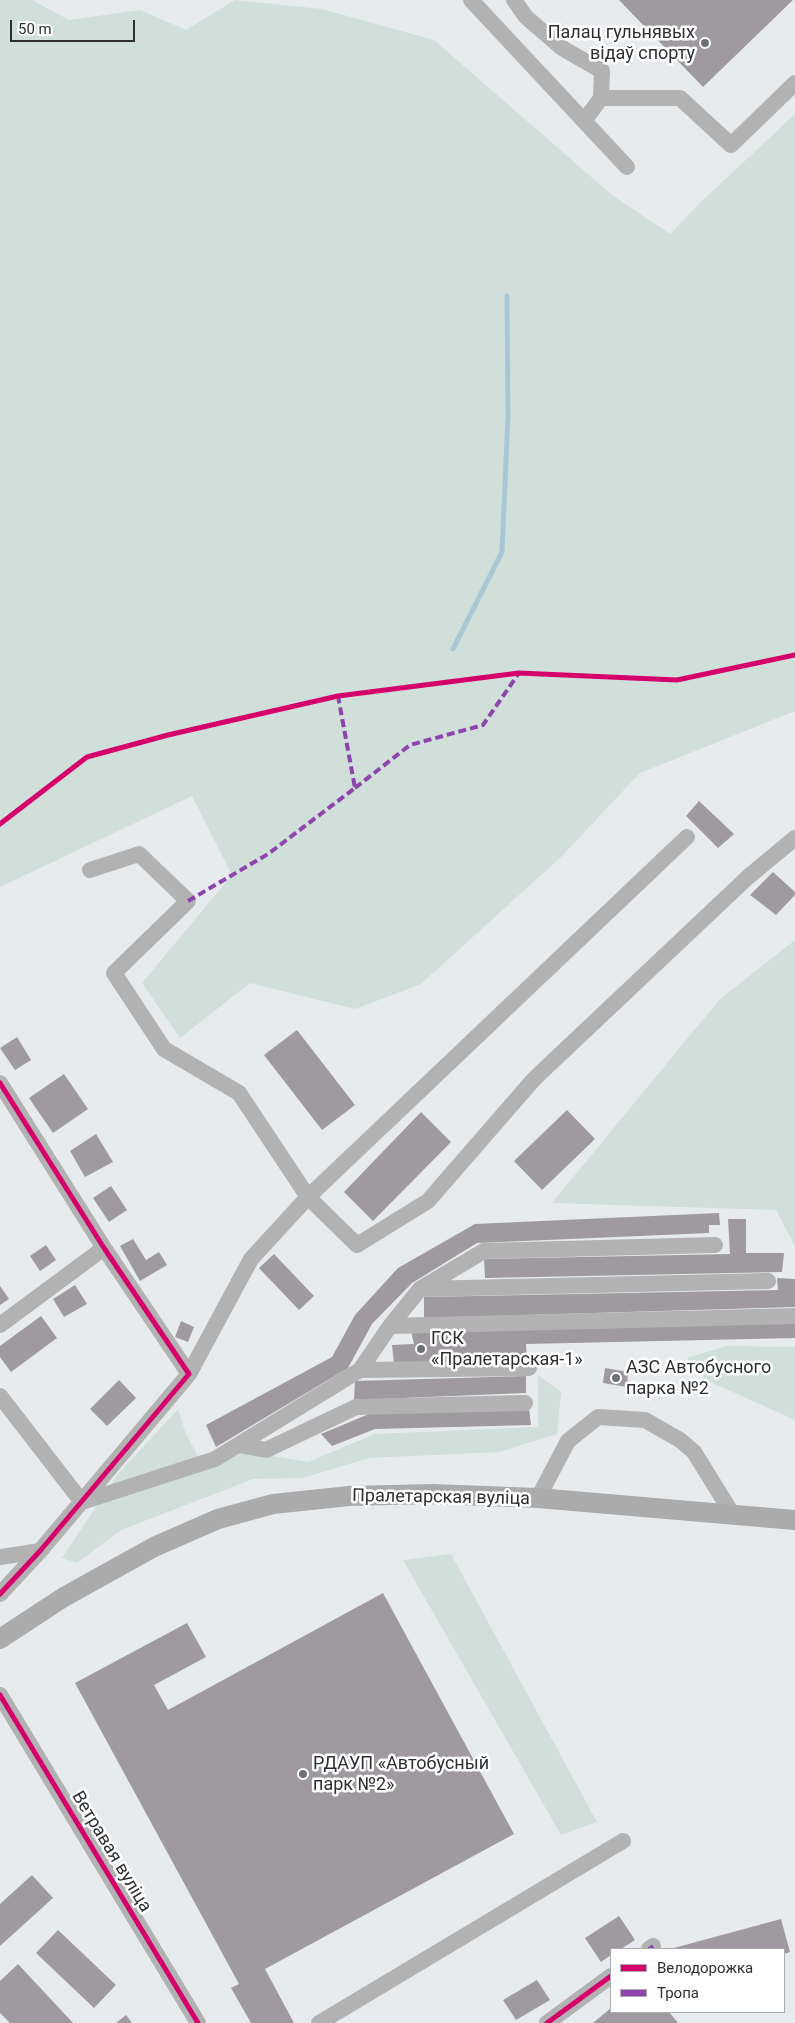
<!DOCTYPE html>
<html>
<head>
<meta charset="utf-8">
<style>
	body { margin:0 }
	#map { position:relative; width:795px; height:2023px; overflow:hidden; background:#e8ebee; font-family:Roboto,sans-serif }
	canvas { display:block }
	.legend { position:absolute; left:610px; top:1948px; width:175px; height:65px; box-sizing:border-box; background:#fff; border:1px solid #abacad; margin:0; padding:6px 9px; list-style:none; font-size:15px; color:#2d2f32 }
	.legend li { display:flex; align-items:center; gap:10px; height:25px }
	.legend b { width:25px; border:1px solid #abacad }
	.scale { position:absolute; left:10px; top:20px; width:125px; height:22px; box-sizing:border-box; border:2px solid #2d2f32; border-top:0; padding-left:6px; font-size:15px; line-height:18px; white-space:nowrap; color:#2d2f32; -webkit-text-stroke:4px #fff; paint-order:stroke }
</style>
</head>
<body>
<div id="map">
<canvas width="795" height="2023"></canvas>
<ul class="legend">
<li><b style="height:6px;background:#d6006c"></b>Велодорожка</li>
<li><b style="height:6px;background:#8e44ad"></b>Тропа</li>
</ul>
<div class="scale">50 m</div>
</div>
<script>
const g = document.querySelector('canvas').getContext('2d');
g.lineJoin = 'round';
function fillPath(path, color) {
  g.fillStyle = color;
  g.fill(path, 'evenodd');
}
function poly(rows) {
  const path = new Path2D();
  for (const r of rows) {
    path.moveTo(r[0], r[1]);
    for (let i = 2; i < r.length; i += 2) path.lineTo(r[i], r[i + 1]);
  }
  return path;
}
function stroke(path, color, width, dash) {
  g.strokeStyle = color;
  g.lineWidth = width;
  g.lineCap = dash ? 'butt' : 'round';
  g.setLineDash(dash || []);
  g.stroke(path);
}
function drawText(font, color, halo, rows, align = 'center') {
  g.font = font + ' Roboto,sans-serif';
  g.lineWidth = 5;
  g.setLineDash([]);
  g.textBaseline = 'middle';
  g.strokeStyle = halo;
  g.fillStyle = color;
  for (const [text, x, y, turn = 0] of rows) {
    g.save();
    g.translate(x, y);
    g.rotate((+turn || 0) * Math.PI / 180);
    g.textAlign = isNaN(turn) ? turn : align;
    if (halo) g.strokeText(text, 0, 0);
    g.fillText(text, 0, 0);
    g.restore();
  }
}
fillPath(poly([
	[0,0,32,0,69,20,140,10,186,30,235,0,322,9,434,40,612,195,670,234,702,201,795,114,795,711,640,773,561,857,421,984,355,1009,250,983,180,1038,142,983,232,875,192,796,0,887],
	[795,940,795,1246,776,1210,552,1203,719,1000],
	[727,1346,795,1347,795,1420,706,1380,687,1358],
	[538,1375,561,1392,557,1434,499,1452,369,1458,303,1478,253,1479,121,1530,77,1563,62,1558,118,1474,178,1409,186,1434,206,1471,238,1450,308,1462,375,1434,538,1427],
	[451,1554,597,1822,561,1835,403,1560]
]), '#d0dfd9');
stroke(poly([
	[453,649,502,552,508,416,507,296]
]), '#a7c7d5', 5);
fillPath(poly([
	[619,0,793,0,703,87],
	[699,801,734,834,718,848,686,816],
	[773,872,795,892,795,895,776,915,750,895],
	[297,1030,355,1105,322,1130,264,1055],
	[17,1037,31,1060,15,1070,0,1048],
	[64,1074,88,1109,53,1133,29,1098],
	[567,1110,595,1139,542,1190,514,1161],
	[421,1112,451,1142,373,1221,344,1192],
	[96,1134,113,1162,85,1177,70,1151],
	[111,1186,127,1210,109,1222,93,1198],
	[719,1213,720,1225,709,1225,709,1233,477,1243,412,1283,372,1324,348,1368,216,1447,206,1425,332,1357,355,1315,398,1268,475,1224],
	[728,1219,746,1219,746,1253,784,1253,782,1272,485,1278,484,1259,730,1254],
	[133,1239,146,1260,159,1252,167,1265,140,1281,120,1246],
	[46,1245,56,1260,40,1271,30,1256],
	[274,1254,314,1296,299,1310,259,1268],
	[777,1278,795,1279,795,1307,424,1318,424,1297,778,1290],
	[75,1285,87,1304,64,1317,53,1299],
	[0,1286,9,1299,0,1305],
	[41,1316,57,1338,11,1372,0,1357,0,1346],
	[181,1321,194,1327,188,1342,175,1337],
	[795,1323,795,1338,526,1344,527,1359,394,1364,392,1345,414,1344,411,1331],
	[605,1368,628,1372,627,1387,603,1383],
	[526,1376,526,1393,354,1400,355,1381],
	[119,1380,136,1398,107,1426,90,1409],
	[529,1408,531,1425,375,1429,332,1446,321,1434,369,1414],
	[383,1593,514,1834,265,1969,294,2023,251,2023,231,1988,239,1984,75,1683,187,1623,206,1657,154,1685,168,1710],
	[32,1875,53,1898,0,1946,0,1904],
	[619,1916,635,1940,621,1949,611,1949,611,1955,601,1962,585,1938],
	[781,1919,790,1952,784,1954,784,1949,670,1949],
	[58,1930,116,1985,94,2008,36,1953],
	[18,1964,73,2023,10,2023,0,2013,0,1981],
	[537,1980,550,2000,516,2020,503,2000],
	[611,2008,611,2012,669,2012,678,2023,593,2023],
	[126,2015,132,2023,116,2023]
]), '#9e9a9f');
stroke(poly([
	[471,0,627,167],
	[514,0,526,17,562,48,602,71,601,98],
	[584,121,601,98,680,98,731,145,795,83],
	[687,837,308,1197,357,1245,428,1201,534,1079,748,877,795,838],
	[0,1083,104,1248,189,1374],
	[421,1289,768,1281],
	[0,1325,104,1248],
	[390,1326,795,1316],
	[360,1370,529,1368],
	[0,1396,82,1502],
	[239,1445,266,1450,356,1407,525,1403],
	[538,1498,568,1441,598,1417,645,1420,680,1440,694,1452,733,1515],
	[82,1502,215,1459,360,1370,390,1326,420,1289,484,1251,715,1245],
	[0,1557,40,1551],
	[0,1594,40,1551,189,1374,251,1259,308,1197,239,1093,164,1049,114,973,188,901,139,854,90,870],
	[0,1695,198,2023],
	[649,1949,653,1946],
	[319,2023,623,1841],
	[547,2023,611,1976]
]), '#b3b2b2', 16);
stroke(poly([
	[0,1639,64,1597,154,1547,218,1519,273,1504,349,1496,433,1494,538,1498,795,1520]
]), '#acabac', 20);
stroke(poly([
	[355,788,410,745,483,725,519,673],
	[188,901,268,854,355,788,338,696],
	[649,1949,653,1946]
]), '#8e44ad', 4, [8, 4]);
stroke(poly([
	[0,824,87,757,168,735,338,696,519,673,677,680,795,655],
	[0,1083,104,1248,189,1374,40,1551,0,1594],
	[0,1695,198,2023],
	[547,2023,611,1976]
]), '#d6006c', 5);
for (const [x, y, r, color] of [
	[705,43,5,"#6e7174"],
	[421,1349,5,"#6e7174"],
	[616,1378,5,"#6e7174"],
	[303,1774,5,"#6e7174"]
]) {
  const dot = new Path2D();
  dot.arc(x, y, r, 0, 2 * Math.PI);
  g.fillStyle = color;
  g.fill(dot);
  stroke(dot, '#fff', 2);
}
drawText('18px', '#2d2f32', '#fff', [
	["Палац гульнявых",695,33,"right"],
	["відаў спорту",695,54,"right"],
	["ГСК",431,1339],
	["«Пралетарская-1»",431,1360],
	["АЗС Автобусного",626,1368],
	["парка №2",626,1389],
	["РДАУП «Автобусный",313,1764],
	["парк №2»",313,1785]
], 'left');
drawText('18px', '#2d2f32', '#fff', [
	["Пралетарская вуліца",441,1498,1],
	["Ветравая вуліца",111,1852,59]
]);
</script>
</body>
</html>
